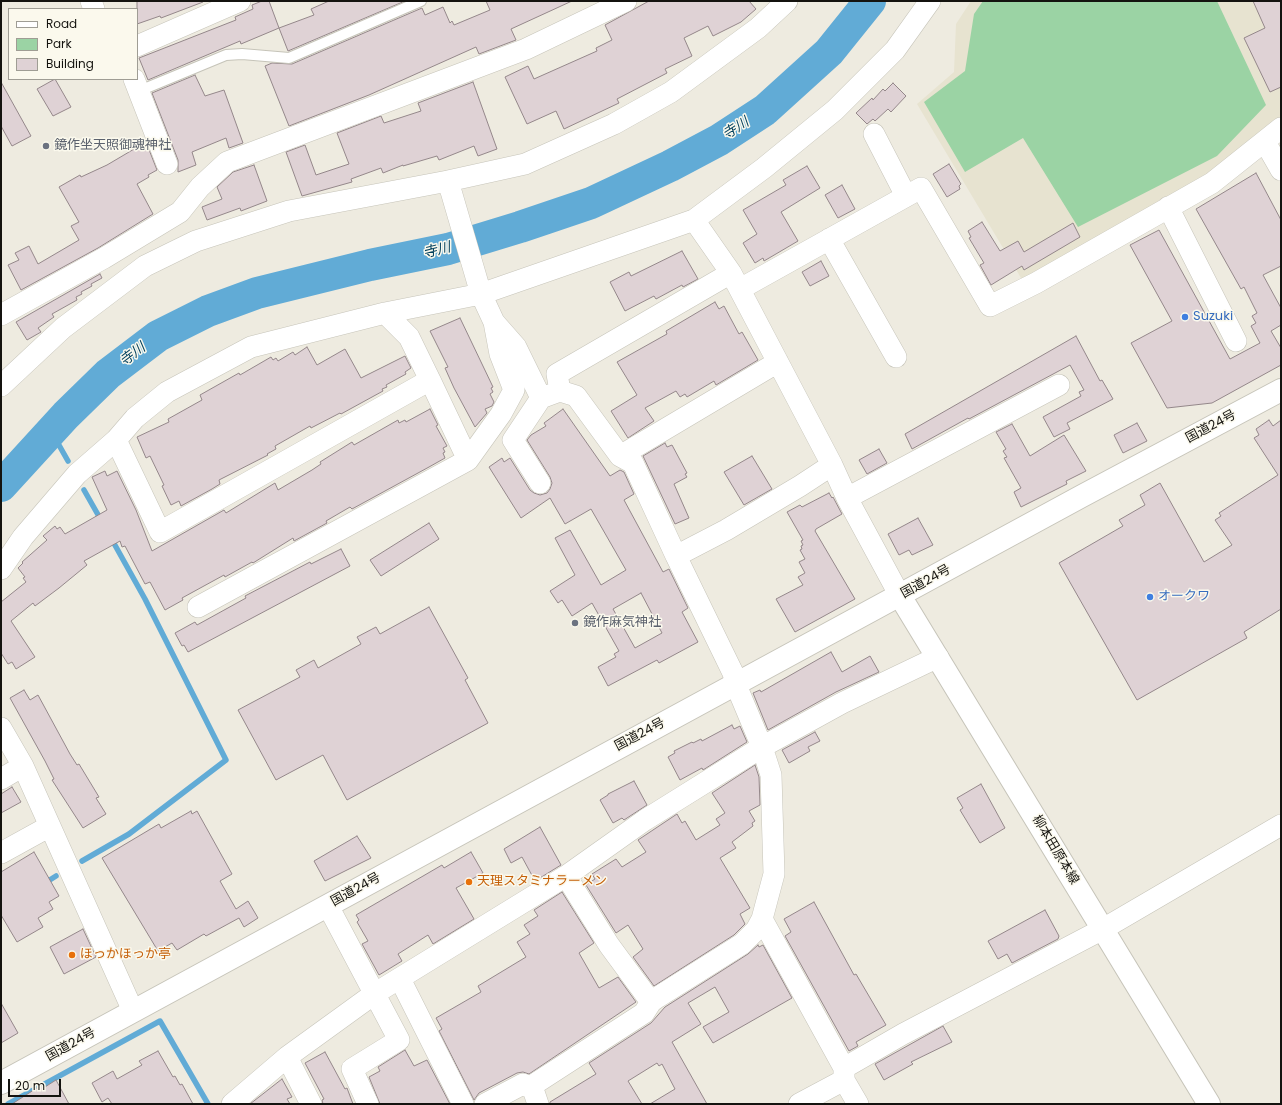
<!DOCTYPE html>
<html>
<head>
<meta charset="utf-8">
<style>
	body { margin:0 }
	#map { position:relative; width:1282px; height:1105px; overflow:hidden; background:#eeebe0; font-family:Poppins,sans-serif }
	canvas { display:block }
	.frame { position:absolute; inset:0; border:2px solid #14130f; pointer-events:none }
	.legend { position:absolute; left:8px; top:8px; width:130px; height:72px; box-sizing:border-box; background:#fbf9ed; border:1px solid #9f9d94; margin:0; padding:5px 7px; list-style:none; font-size:12px; color:#14130f }
	.legend li { display:flex; align-items:center; gap:8px; height:20px }
	.legend b { width:20px; border:1px solid #9f9d94 }
	.scale { position:absolute; left:8px; top:1079px; width:53px; height:18px; box-sizing:border-box; border:2px solid #14130f; border-top:0; padding-left:5px; font-size:12px; line-height:14px; white-space:nowrap; color:#14130f; -webkit-text-stroke:3px #fbf9ed; paint-order:stroke }
</style>
</head>
<body>
<div id="map">
<canvas width="1282" height="1105"></canvas>
<div class="frame"></div>
<ul class="legend">
<li><b style="height:5px;background:#fff"></b>Road</li>
<li><b style="height:11px;background:#9bd3a4"></b>Park</li>
<li><b style="height:11px;background:#dfd2d5"></b>Building</li>
</ul>
<div class="scale">20 m</div>
</div>
<script>
const g = document.querySelector('canvas').getContext('2d');
g.lineJoin = 'round';
function fillPath(path, color) {
  g.fillStyle = color;
  g.fill(path, 'evenodd');
}
function poly(rows) {
  const path = new Path2D();
  for (const r of rows) {
    path.moveTo(r[0], r[1]);
    for (let i = 2; i < r.length; i += 2) path.lineTo(r[i], r[i + 1]);
  }
  return path;
}
function stroke(path, color, width, dash) {
  g.strokeStyle = color;
  g.lineWidth = width;
  g.lineCap = dash ? 'butt' : 'round';
  g.setLineDash(dash || []);
  g.stroke(path);
}
function drawText(font, color, halo, rows, align = 'center') {
  g.font = font + ' Poppins,"Noto Sans JP",sans-serif';
  g.lineWidth = 3;
  g.setLineDash([]);
  g.textBaseline = 'middle';
  g.strokeStyle = halo;
  g.fillStyle = color;
  for (const [text, x, y, turn = 0] of rows) {
    g.save();
    g.translate(x, y);
    g.rotate((+turn || 0) * Math.PI / 180);
    g.textAlign = isNaN(turn) ? turn : align;
    if (halo) g.strokeText(text, 0, 0);
    g.fillText(text, 0, 0);
    g.restore();
  }
}
fillPath(poly([
	[971,1,1281,1,1281,119,1226,169,1024,283,917,104,954,72,956,24]
]), '#e7e3d0');
fillPath(poly([
	[983,1,1217,1,1266,105,1217,156,1078,227,1023,138,965,172,924,102,965,71,974,14]
]), '#9bd3a4');
stroke(poly([
	[51,431,68,461],
	[84,490,101,520],
	[82,861,129,834,226,760,145,599,111,538],
	[45,883,56,876],
	[8,1104,160,1021,208,1104]
]), '#61abd6', 5.5);
stroke(poly([
	[1,486,66,415,108,374,158,336,208,311,257,293,370,265,448,249,520,227,591,203,670,166,719,140,765,110,829,52,870,1]
]), '#61abd6', 32);
const building = poly([
	[137,1,203,1,203,2,161,18,160,16,137,24,137,1],
	[262,1,269,1,279,28,314,15,311,9,329,1,405,1,288,51,279,28,241,44,240,41,148,80,139,58,236,20,235,17,253,9,252,5,262,1],
	[486,1,572,1,511,29,516,40,479,54,476,47,369,95,289,126,265,66,272,63,292,64,422,8,425,15,443,7,450,23,452,21,454,25,490,10,486,1],
	[649,1,749,1,756,9,741,22,713,36,708,26,684,38,692,56,665,69,667,73,617,99,619,103,564,129,556,111,527,124,505,77,528,66,534,79,597,51,596,48,612,40,605,25,649,1],
	[1253,1,1281,1,1281,87,1270,92,1244,38,1265,28,1253,1],
	[195,75,205,96,224,90,243,143,229,148,226,138,192,152,196,165,178,172,178,160,152,93,195,75],
	[55,79,71,107,53,116,37,89,55,79],
	[1,82,31,136,12,146,1,126,1,82],
	[473,82,497,149,478,156,474,146,439,160,437,156,403,166,403,165,383,173,381,168,351,179,352,182,302,196,286,152,305,145,316,175,349,164,337,133,381,116,384,123,421,111,418,103,473,82],
	[893,83,906,96,891,112,888,109,875,121,873,119,867,124,856,113,872,98,873,100,883,89,885,91,893,83],
	[146,142,157,170,148,175,149,177,137,184,153,214,98,248,21,290,8,265,19,260,15,253,29,246,38,264,79,240,71,226,79,222,59,187,80,175,81,177,107,165,146,142],
	[949,164,961,184,959,186,960,189,947,197,933,174,949,164],
	[254,165,267,201,241,211,240,208,207,220,202,207,222,199,217,187,233,172,254,165],
	[807,166,820,188,781,212,798,241,764,261,763,258,755,263,743,243,757,234,743,210,786,185,783,180,807,166],
	[1256,173,1281,220,1281,266,1263,275,1281,308,1281,325,1271,331,1281,348,1281,365,1212,403,1167,408,1131,343,1172,321,1130,245,1159,230,1230,359,1260,343,1251,326,1256,323,1252,316,1257,313,1244,287,1241,289,1196,209,1256,173],
	[842,185,855,209,838,218,825,195,842,185],
	[982,222,1000,251,1018,241,1024,252,1073,223,1080,237,1024,270,1022,266,991,285,980,265,984,263,969,238,971,237,968,231,982,222],
	[682,251,698,279,683,287,682,285,656,299,654,296,625,311,610,282,629,272,631,276,682,251],
	[821,261,829,276,810,286,802,272,821,261],
	[100,274,102,278,91,284,92,286,81,292,82,294,76,297,77,300,52,314,54,317,38,328,41,332,27,340,16,322,100,274],
	[715,302,719,309,724,306,739,334,742,332,758,360,716,385,714,381,687,397,685,394,680,397,676,391,645,408,654,421,628,438,611,411,637,395,617,362,667,334,666,331,715,302],
	[460,318,493,387,491,388,493,392,490,394,494,402,492,406,485,409,487,413,475,427,454,388,445,368,448,367,430,331,460,318],
	[1076,336,1100,381,1102,380,1113,399,1067,423,1070,429,1054,437,1043,417,1081,396,1079,392,1084,390,1070,365,969,419,968,418,912,449,905,434,1076,336],
	[307,347,317,365,345,349,361,378,405,356,411,368,405,372,406,374,386,385,387,387,382,389,383,391,341,414,340,413,311,428,310,426,275,446,276,449,267,454,268,455,219,480,220,484,212,489,181,506,179,501,171,505,162,486,164,485,150,456,146,458,137,437,169,422,168,419,202,400,200,395,239,373,240,375,271,357,273,360,276,358,278,361,293,352,295,355,307,347],
	[430,409,438,425,436,426,447,446,443,448,445,452,443,453,445,458,429,467,352,509,350,507,326,521,327,523,294,541,293,538,253,563,252,562,225,577,224,575,182,598,183,600,165,610,150,582,145,584,125,546,122,547,120,541,84,561,87,565,59,588,35,606,33,603,11,621,35,657,16,669,12,662,8,664,1,653,1,602,26,582,23,578,25,577,18,568,23,563,22,562,47,540,43,536,55,526,57,529,60,527,65,534,107,510,92,477,105,471,107,476,117,471,136,510,152,551,224,510,226,513,275,483,278,490,312,470,321,464,320,462,352,442,354,445,398,420,399,423,405,420,406,422,430,409],
	[563,409,610,476,620,470,624,472,634,494,624,500,663,572,669,569,688,608,682,612,698,642,659,663,657,660,608,686,598,667,616,657,614,654,619,651,592,603,572,616,562,600,558,603,550,591,575,575,555,538,570,530,601,585,626,570,591,509,565,524,550,498,521,518,489,467,502,458,504,462,510,458,530,490,534,493,540,495,547,493,550,489,552,483,550,477,527,440,531,435,546,426,544,423,563,409],
	[641,593,662,633,635,648,613,609,641,593],
	[1269,420,1273,426,1281,420,1281,609,1244,632,1247,638,1137,700,1059,563,1123,526,1119,520,1145,505,1140,495,1160,483,1204,562,1232,545,1215,520,1221,516,1219,513,1278,475,1254,438,1259,435,1256,429,1269,420],
	[1137,423,1147,441,1123,453,1114,435,1137,423],
	[1012,424,1030,456,1064,435,1086,471,1066,481,1067,484,1021,507,1014,492,1021,488,1004,458,1007,457,1003,451,1006,449,996,432,1012,424],
	[665,443,667,447,672,445,687,473,685,474,687,477,674,484,689,518,675,524,643,456,665,443],
	[879,449,887,463,867,474,859,460,879,449],
	[752,456,772,489,744,505,724,472,752,456],
	[829,493,832,498,833,497,842,514,816,529,815,531,855,599,795,632,776,599,803,585,798,577,805,573,799,562,805,559,800,550,802,549,801,546,803,545,801,541,803,540,787,512,800,505,802,507,829,493],
	[918,518,933,545,912,555,909,550,899,555,888,534,918,518],
	[429,523,439,539,381,576,370,560,429,523],
	[341,549,350,566,188,652,184,645,182,646,175,633,195,622,197,625,246,598,245,596,310,562,311,564,341,549],
	[429,607,468,678,465,680,488,723,347,800,323,755,276,780,238,710,300,677,296,670,314,660,318,668,361,644,357,637,376,627,380,634,429,607],
	[831,652,842,672,870,656,879,672,836,692,768,730,753,693,760,690,761,692,831,652],
	[24,690,30,700,38,695,70,754,77,765,79,764,99,797,96,798,106,814,83,828,52,780,54,779,45,761,10,698,24,690],
	[732,725,734,729,740,726,747,742,703,770,702,768,680,780,668,757,675,753,674,751,692,742,693,743,701,739,702,741,732,725],
	[815,732,820,741,808,747,810,751,789,763,782,750,815,732],
	[755,765,759,777,760,805,749,811,755,821,752,823,753,826,732,842,736,848,720,858,750,908,740,914,745,924,734,935,654,986,633,957,643,949,628,925,616,933,586,885,595,879,592,874,616,859,622,867,646,852,638,840,677,814,682,823,685,821,696,840,720,825,716,819,725,813,712,793,755,765],
	[634,781,647,805,624,820,622,818,613,823,600,800,608,795,608,794,634,781],
	[981,784,1005,828,980,843,960,810,963,808,957,798,981,784],
	[12,787,21,802,1,813,1,794,12,787],
	[191,811,192,814,197,811,232,874,220,881,236,909,248,901,258,918,244,927,239,918,206,936,204,934,177,950,172,943,158,951,102,858,159,824,161,828,191,811],
	[540,827,561,865,535,881,522,857,511,863,504,849,540,827],
	[357,836,371,858,325,881,314,861,357,836],
	[34,852,59,896,49,902,53,909,38,918,43,927,17,942,1,915,1,872,34,852],
	[471,852,483,873,456,888,474,919,433,944,428,935,398,954,402,961,379,975,362,944,368,941,357,922,359,920,356,915,442,865,444,868,471,852],
	[562,892,594,943,579,953,599,988,618,977,636,1002,529,1074,523,1072,517,1073,479,1093,474,1100,439,1031,442,1029,436,1018,481,992,478,986,526,957,517,942,530,934,524,925,538,916,534,910,562,892],
	[814,902,854,975,856,974,886,1025,856,1042,858,1046,849,1051,785,936,791,932,784,919,814,902],
	[1045,910,1059,936,1058,939,1012,963,1007,954,998,959,988,941,1045,910],
	[83,929,96,957,64,974,50,947,83,929],
	[758,945,759,947,763,945,792,998,713,1043,703,1027,729,1012,715,987,688,1003,701,1024,672,1042,707,1104,650,1104,675,1089,662,1064,659,1066,657,1063,628,1081,642,1104,550,1104,550,1102,596,1074,589,1063,651,1023,665,1007,748,954,758,945],
	[1,1003,18,1033,1,1043,1,1003],
	[943,1026,952,1042,911,1062,913,1064,884,1080,875,1064,943,1026],
	[405,1050,414,1066,427,1060,450,1104,380,1104,369,1077,380,1071,378,1067,405,1050],
	[158,1051,173,1077,175,1076,180,1085,182,1084,193,1104,112,1104,108,1098,102,1102,92,1083,113,1071,117,1079,142,1065,139,1061,158,1051],
	[325,1052,345,1089,347,1088,353,1104,323,1104,322,1100,324,1099,305,1063,325,1052],
	[282,1079,292,1097,287,1099,290,1104,250,1104,282,1079],
	[56,1080,69,1104,12,1104,43,1084,45,1087,56,1080]
]);
fillPath(building, '#dfd2d5');
stroke(building, '#94878a', 1);
const lane = poly([
	[139,91,226,55,242,54,289,58,421,1]
]);
const street = poly([
	[91,1,94,9],
	[137,46,240,1],
	[134,79,167,164],
	[874,134,906,196],
	[1265,142,1281,170],
	[448,181,481,294,494,322,516,347,541,398],
	[1168,207,1236,341],
	[694,220,731,273,832,465,847,498,900,596],
	[829,239,896,357],
	[740,289,921,188,990,306,1036,283,1212,183,1281,128],
	[1,315,104,258,180,212,200,187,227,162,526,49,626,1],
	[430,380,468,460],
	[1,386,63,328,145,266,196,241,289,211,448,181,525,164,614,124,671,92,758,28,787,1],
	[560,391,557,374,731,273],
	[116,440,160,532,430,380,409,337,385,313],
	[620,456,778,362],
	[540,483,513,440,541,398,560,391,576,396,620,456,633,463,676,556],
	[847,498,1059,385],
	[1,569,23,537,77,474,116,440,135,418,167,392,251,347,385,313,481,294,694,220,764,168,835,110,895,50,930,1],
	[198,607,468,460,501,414,514,390,500,354,494,322],
	[1,728,23,766,133,1011],
	[1,779,23,766],
	[1,853,50,826],
	[566,876,609,945,651,1002],
	[328,906,399,1040,352,1069,368,1104],
	[762,919,844,1068,844,1080,858,1104],
	[400,979,463,1104],
	[287,1057,311,1104],
	[844,1068,903,1034,1103,929,1281,825],
	[232,1104,287,1057,374,994,566,876,645,820,762,747,842,703,938,657],
	[485,1104,523,1084,533,1089],
	[538,1104,533,1089,536,1083,644,1013,651,1002,658,997,742,944,756,930,762,919,774,874,771,775,762,747,736,685,733,673,676,556,726,530,800,486,832,465],
	[799,1104,844,1080]
]);
const secondary = poly([
	[900,596,1209,1104]
]);
const highway = poly([
	[1,1083,1082,496,1281,390]
]);
stroke(lane, '#c6c4b9', 12);
stroke(street, '#c6c4b9', 22);
stroke(secondary, '#c6c4b9', 24);
stroke(highway, '#c6c4b9', 24);
stroke(lane, '#fff', 10);
stroke(street, '#fff', 21);
stroke(secondary, '#fff', 22);
stroke(highway, '#fff', 22);
for (const [x, y, r, color] of [
	[46,146,4,"#6b7280"],
	[1185,317,4,"#3f7fe0"],
	[1150,597,4,"#3f7fe0"],
	[575,623,4,"#6b7280"],
	[469,882,4,"#e8710a"],
	[72,955,4,"#e8710a"]
]) {
  const dot = new Path2D();
  dot.arc(x, y, r, 0, 2 * Math.PI);
  g.fillStyle = color;
  g.fill(dot);
  stroke(dot, '#fbf9ed', 1.5);
}
drawText('13px', '#5b616d', '#fbf9ed', [
	["鏡作坐天照御魂神社",54,146],
	["鏡作麻気神社",583,623]
], 'left');
drawText('13px', '#366cbe', '#fbf9ed', [
	["Suzuki",1193,317],
	["オークワ",1158,597]
], 'left');
drawText('13px', '#14130f', '#fbf9ed', [
	["国道24号",1211,427,-28],
	["国道24号",926,582,-29],
	["国道24号",640,735,-28],
	["柳本田原本線",1055,850,59],
	["国道24号",356,890,-29],
	["国道24号",71,1045,-29]
]);
drawText('13px', '#c56008', '#fbf9ed', [
	["天理スタミナラーメン",477,882],
	["ほっかほっか亭",80,955]
], 'left');
drawText('italic 14px', '#003f5c', '#fbf9ed', [
	["寺川",736,129,-33],
	["寺川",437,251,-14],
	["寺川",133,355,-37]
]);
</script>
</body>
</html>
